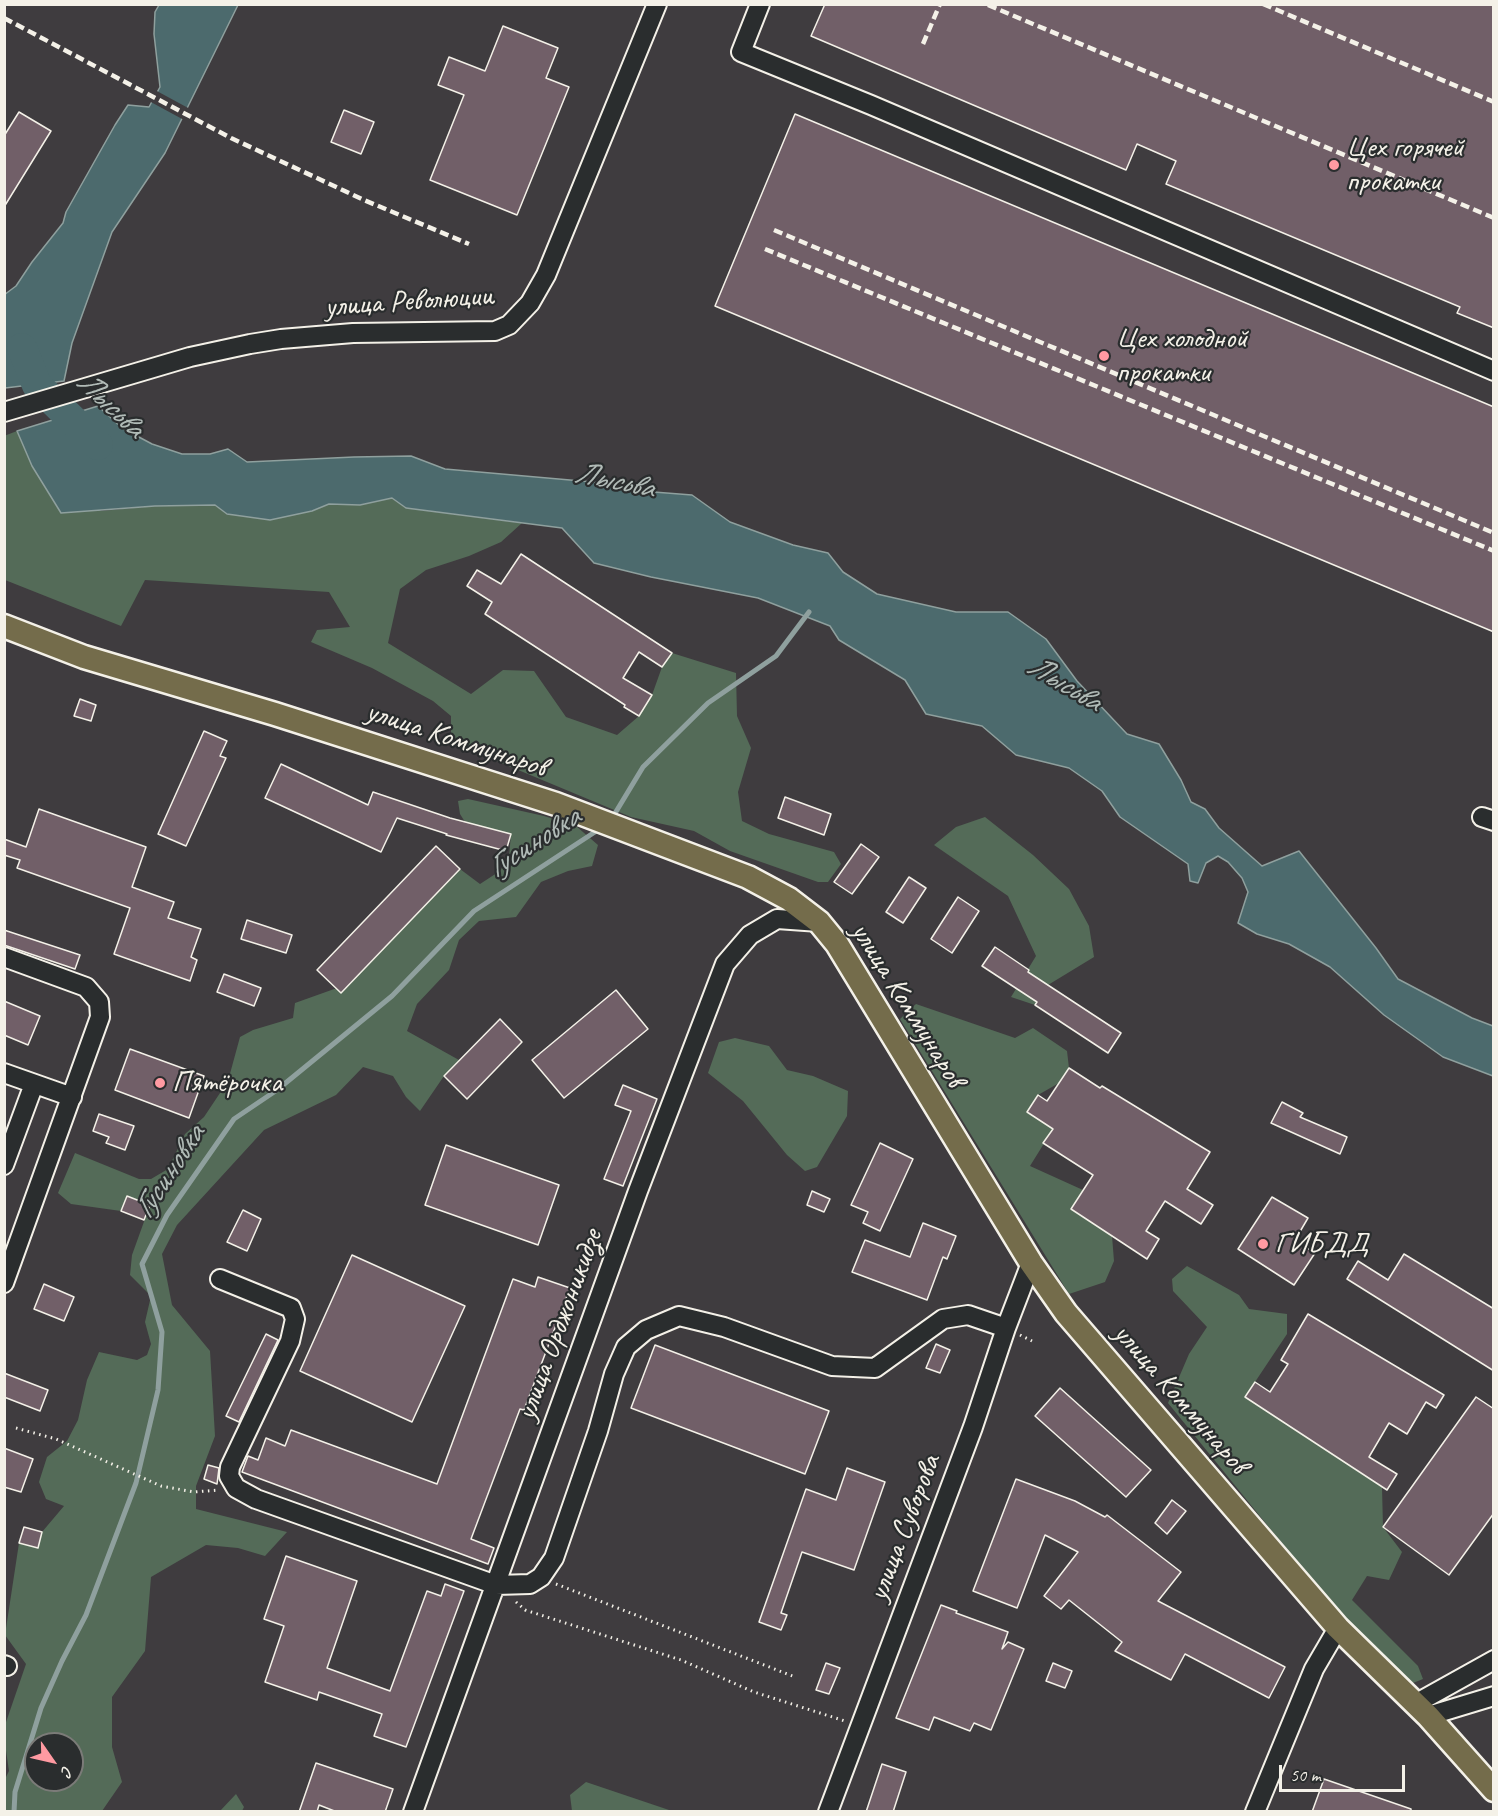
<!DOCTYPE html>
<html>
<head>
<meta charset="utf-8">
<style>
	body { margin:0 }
	#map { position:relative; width:1498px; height:1816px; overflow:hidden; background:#3f3c3f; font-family:Caveat,sans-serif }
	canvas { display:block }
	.frame { position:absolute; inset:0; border:6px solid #f4f1e8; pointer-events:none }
	.north { position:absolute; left:24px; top:1732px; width:60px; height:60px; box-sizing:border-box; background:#2a2d2e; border:2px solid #7b7b78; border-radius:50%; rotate:124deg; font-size:16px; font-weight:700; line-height:24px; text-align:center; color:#f4f1e8 }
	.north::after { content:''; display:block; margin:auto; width:21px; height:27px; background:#ff9aa2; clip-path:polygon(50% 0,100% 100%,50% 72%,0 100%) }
	.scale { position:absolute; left:1279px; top:1765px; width:126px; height:27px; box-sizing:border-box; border:3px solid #f4f1e8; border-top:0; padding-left:8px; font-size:18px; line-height:21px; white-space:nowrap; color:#f4f1e8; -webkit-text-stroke:4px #2a2d2e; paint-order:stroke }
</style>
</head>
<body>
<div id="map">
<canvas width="1498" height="1816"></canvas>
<div class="frame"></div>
<div class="north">С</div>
<div class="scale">50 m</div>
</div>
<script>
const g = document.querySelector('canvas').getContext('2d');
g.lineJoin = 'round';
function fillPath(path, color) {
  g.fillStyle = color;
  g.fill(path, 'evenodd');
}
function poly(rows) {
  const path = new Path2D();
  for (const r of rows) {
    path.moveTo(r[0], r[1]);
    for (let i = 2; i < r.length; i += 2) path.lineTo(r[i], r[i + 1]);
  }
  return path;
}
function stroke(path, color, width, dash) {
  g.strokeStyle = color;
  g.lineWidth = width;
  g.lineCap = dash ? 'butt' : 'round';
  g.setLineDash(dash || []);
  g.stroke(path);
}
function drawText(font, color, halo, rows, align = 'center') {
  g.font = font + ' Caveat,sans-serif';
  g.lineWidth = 4.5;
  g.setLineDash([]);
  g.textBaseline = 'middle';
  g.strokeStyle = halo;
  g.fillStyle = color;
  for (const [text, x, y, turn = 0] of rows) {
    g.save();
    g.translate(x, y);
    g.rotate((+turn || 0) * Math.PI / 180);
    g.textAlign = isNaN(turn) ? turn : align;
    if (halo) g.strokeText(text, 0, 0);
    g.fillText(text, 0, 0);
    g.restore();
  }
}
fillPath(poly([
	[17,431,32,466,101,511,155,506,215,505,227,514,312,511,329,504,360,505,392,498,406,508,522,523,501,542,469,556,426,570,400,589,388,643,471,694,503,670,534,671,566,717,617,735,639,716,652,695,662,667,672,653,736,673,737,716,751,748,738,792,742,821,769,834,834,852,841,864,828,882,818,882,730,851,694,831,631,817,451,742,451,716,433,701,372,668,311,642,317,630,350,627,329,592,145,580,121,626,5,580,4,436],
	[468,799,544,816,576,826,598,845,592,866,568,871,541,882,516,917,479,921,459,940,449,970,417,1004,407,1031,459,1060,444,1076,420,1111,406,1097,393,1076,363,1067,336,1095,264,1130,177,1225,162,1254,172,1305,210,1351,215,1436,196,1486,196,1509,287,1532,265,1556,238,1548,206,1545,151,1577,145,1651,112,1697,112,1747,122,1782,102,1811,5,1811,5,1779,9,1771,5,1744,4,1728,26,1664,5,1635,19,1543,38,1548,42,1532,64,1506,46,1499,39,1482,47,1457,67,1441,78,1420,87,1380,99,1352,137,1360,147,1355,151,1344,145,1322,151,1296,130,1275,132,1255,150,1205,127,1196,121,1211,71,1204,58,1193,75,1153,139,1179,151,1179,168,1169,185,1134,204,1117,228,1081,240,1037,253,1030,293,1018,295,1003,337,988,342,992,460,869,480,884,500,871,509,857,511,834,465,822,460,814,458,801],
	[36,1744,72,1744,72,1780,36,1780],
	[985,817,1033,855,1069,889,1089,926,1094,957,1048,985,1035,1005,1011,997,1036,956,1008,896,934,845,956,827],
	[916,1004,1015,1038,1033,1028,1067,1051,1069,1068,1059,1083,1038,1095,1027,1112,1053,1129,1030,1166,1083,1190,1071,1209,1112,1236,1114,1261,1105,1282,1069,1294,900,1019],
	[735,1038,769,1046,787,1070,813,1076,848,1091,847,1116,817,1167,805,1171,787,1155,743,1101,708,1073,719,1042],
	[1187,1266,1239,1295,1249,1309,1287,1314,1287,1334,1245,1397,1382,1487,1383,1527,1402,1552,1389,1580,1367,1576,1352,1600,1418,1666,1423,1679,1413,1683,1341,1616,1168,1403,1189,1354,1207,1327,1173,1291,1172,1279],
	[586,1782,672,1811,572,1811,570,1795],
	[236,1794,244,1807,242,1811,220,1811]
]), '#546b58');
const water = poly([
	[159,5,238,5,165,153,112,232,72,343,64,381,5,388,4,295,16,286,32,262,63,223,66,212,115,125,128,105,149,107,160,87,154,34,155,12,159,5],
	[98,406,122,428,152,444,182,454,210,454,228,449,247,462,354,457,411,456,445,469,604,483,641,491,692,495,730,522,793,545,828,553,843,572,877,594,956,612,1008,612,1046,639,1077,681,1127,734,1159,744,1181,780,1191,802,1205,809,1219,828,1262,866,1299,851,1376,948,1398,979,1472,1018,1493,1026,1493,1076,1443,1057,1384,1015,1330,967,1289,944,1257,934,1238,923,1248,892,1242,878,1228,862,1218,856,1206,863,1198,883,1190,881,1188,864,1120,817,1102,791,1069,768,1016,755,982,726,926,714,905,680,839,640,830,626,758,598,651,577,594,563,562,528,406,508,392,498,360,505,329,504,312,511,270,520,227,514,215,505,155,506,61,513,32,466,17,431,98,406]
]);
fillPath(water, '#4c6a6d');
stroke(water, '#8fa09e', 1.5);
fillPath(poly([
	[155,90,190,109,184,120,149,101]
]), '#3f3c3f');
stroke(poly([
	[611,820,643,767,708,703,776,656,809,612],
	[14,1812,15,1792,41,1708,62,1661,86,1615,136,1483,158,1390,162,1332,142,1264,167,1215,234,1119,277,1090,392,996,474,911,601,828]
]), '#8fa09e', 5);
stroke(poly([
	[22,348,37,385,98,445]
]), '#4c6a6d', 30);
const building = poly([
	[825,4,1494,4,1494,328,1457,313,1460,307,1166,184,1176,161,1137,144,1126,170,811,36,825,4],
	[503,26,558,48,546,78,569,87,517,215,430,180,464,95,438,85,449,57,485,71,503,26],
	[344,110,374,122,361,154,331,142,344,110],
	[19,112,51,131,4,207,4,136,19,112],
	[795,114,1494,407,1494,632,715,306,795,114],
	[521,554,672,653,662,667,639,652,623,678,652,695,639,716,624,707,625,705,485,614,492,602,467,586,477,570,501,584,521,554],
	[80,699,96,705,91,721,74,716,80,699],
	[204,731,227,741,220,756,226,758,186,846,158,834,204,731],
	[281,764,368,805,373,792,450,818,511,834,506,851,446,835,447,834,397,818,381,852,265,798,281,764],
	[785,797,831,814,824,835,778,818,785,797],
	[39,809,146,847,132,887,174,902,168,918,201,929,191,957,197,960,190,981,114,954,130,908,17,868,20,860,4,855,4,839,26,847,39,809],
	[861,844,879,857,852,894,834,882,861,844],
	[436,846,460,869,341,993,317,970,436,846],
	[909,877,926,888,903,923,886,912,909,877],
	[958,897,979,911,952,953,931,939,958,897],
	[247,920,292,935,286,953,241,939,247,920],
	[4,930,80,955,75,969,4,945,4,930],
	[995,947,1029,970,1028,972,1121,1033,1108,1053,1035,1005,1037,1002,982,966,995,947],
	[224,974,261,988,254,1006,217,992,224,974],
	[616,990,648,1029,564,1098,532,1060,616,990],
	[4,1001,40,1016,28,1045,4,1035,4,1001],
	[500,1019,522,1042,467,1099,444,1076,500,1019],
	[130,1049,204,1076,189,1118,115,1090,130,1049],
	[1069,1068,1100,1088,1102,1086,1210,1152,1187,1189,1213,1205,1201,1224,1165,1201,1146,1231,1159,1239,1147,1259,1071,1209,1093,1175,1043,1143,1053,1129,1027,1112,1038,1095,1047,1101,1069,1068],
	[623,1085,657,1099,623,1186,604,1179,631,1111,615,1105,623,1085],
	[1282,1102,1303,1113,1300,1117,1347,1137,1340,1154,1271,1123,1282,1102],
	[99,1114,134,1126,125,1150,106,1143,109,1137,93,1131,99,1114],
	[880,1143,913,1159,880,1231,863,1223,868,1212,851,1205,880,1143],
	[446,1145,559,1185,538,1245,425,1205,446,1145],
	[812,1191,830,1199,824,1212,807,1205,812,1191],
	[127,1196,150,1205,144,1220,121,1211,127,1196],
	[1272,1197,1308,1218,1295,1240,1315,1253,1294,1285,1238,1249,1272,1197],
	[243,1210,261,1219,247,1251,227,1242,243,1210],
	[923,1223,956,1236,947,1259,943,1257,927,1300,852,1272,865,1240,910,1257,923,1223],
	[1404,1254,1494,1309,1494,1371,1347,1279,1358,1261,1388,1280,1404,1254],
	[352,1255,465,1306,412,1422,300,1371,352,1255],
	[538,1277,570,1288,524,1410,520,1409,471,1539,494,1548,488,1564,242,1472,248,1456,258,1460,266,1438,285,1446,291,1430,437,1484,513,1279,535,1287,538,1277],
	[44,1284,74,1297,64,1321,34,1309,44,1284],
	[1308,1314,1444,1395,1436,1408,1426,1402,1407,1434,1389,1423,1369,1457,1397,1474,1387,1490,1245,1397,1255,1382,1270,1392,1288,1364,1281,1360,1308,1314],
	[266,1334,278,1340,239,1422,226,1416,266,1334],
	[936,1344,950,1350,940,1373,926,1368,936,1344],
	[655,1345,829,1411,805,1474,631,1408,655,1345],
	[4,1373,48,1390,40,1411,4,1397,4,1373],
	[1060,1388,1151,1470,1126,1497,1035,1416,1060,1388],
	[1476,1397,1494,1409,1494,1513,1449,1575,1383,1527,1476,1397],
	[4,1448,33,1459,21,1492,4,1487,4,1448],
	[208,1465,219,1468,217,1484,204,1479,208,1465],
	[847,1468,885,1482,854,1570,802,1552,781,1613,787,1615,781,1630,759,1622,806,1489,836,1500,847,1468],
	[1016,1479,1075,1501,1105,1517,1107,1515,1181,1572,1158,1601,1285,1667,1269,1698,1185,1654,1171,1680,1115,1651,1122,1642,1069,1600,1061,1609,1044,1596,1078,1552,1045,1535,1017,1608,973,1591,1016,1479],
	[1172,1500,1186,1511,1167,1534,1155,1523,1172,1500],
	[24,1527,42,1532,38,1548,19,1543,24,1527],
	[286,1556,357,1581,327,1668,390,1691,427,1591,441,1596,445,1584,464,1591,406,1747,374,1736,382,1714,319,1692,317,1700,265,1682,284,1626,264,1619,286,1556],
	[941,1605,957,1611,956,1613,1008,1632,1002,1649,1008,1642,1024,1649,991,1730,974,1723,970,1731,934,1717,929,1730,896,1718,941,1605],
	[826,1663,840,1668,829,1694,816,1690,826,1663],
	[1053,1663,1072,1671,1065,1688,1046,1681,1053,1663],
	[316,1763,393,1789,385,1812,337,1812,319,1805,317,1812,299,1812,316,1763],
	[882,1764,906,1772,893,1812,866,1812,882,1764],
	[1324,1779,1411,1809,1411,1812,1312,1812,1324,1779]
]);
fillPath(building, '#715f68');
stroke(building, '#f4f1e8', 1.5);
const minor = poly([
	[760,4,741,52,871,105,1494,371],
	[4,412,190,357,250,344,281,339,353,333,495,331,509,325,530,303,546,275,657,4],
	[1482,817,1494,821],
	[4,957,86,987,99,1002,100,1017,4,1283],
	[4,1073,72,1097],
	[4,1165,34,1084],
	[220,1279,291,1308,295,1319,290,1341,230,1467,229,1476,236,1488,256,1499,496,1585,530,1584,541,1577,554,1558,598,1431,614,1374,626,1347,646,1330,679,1316,724,1327,832,1366,875,1368,943,1319,968,1315,1006,1328],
	[4,1665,7,1666],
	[1415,1704,1494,1660],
	[1428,1716,1494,1696],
	[413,1812,638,1191,725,964,750,935,777,919,819,922],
	[828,1812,973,1427,1006,1328,1031,1263],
	[1255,1812,1314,1669,1338,1628]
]);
const major = poly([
	[4,626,84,657,275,714,556,804,748,877,789,899,819,922,837,944,1031,1263,1066,1313,1338,1628,1428,1716,1494,1790]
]);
stroke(minor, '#f4f1e8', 22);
stroke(major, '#f4f1e8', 27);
stroke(poly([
	[1020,1335,1032,1341],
	[16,1428,56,1439,161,1486,194,1492,219,1490],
	[556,1584,795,1677],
	[516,1602,525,1610,681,1660,754,1692,845,1721]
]), '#f4f1e8', 3, [1.5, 4.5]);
stroke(minor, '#2a2d2e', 18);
stroke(major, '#746c4b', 22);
stroke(poly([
	[1263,4,1494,102],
	[988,5,1494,218],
	[4,18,231,138,364,200,469,244],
	[923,44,940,4],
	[774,230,1494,533],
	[765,249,1494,551]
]), '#f4f1e8', 4.5, [9, 4.5]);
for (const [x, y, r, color] of [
	[1334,165,6,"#ff9aa2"],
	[1104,356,6,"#ff9aa2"],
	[160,1083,6,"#ff9aa2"],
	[1263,1244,6,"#ff9aa2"]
]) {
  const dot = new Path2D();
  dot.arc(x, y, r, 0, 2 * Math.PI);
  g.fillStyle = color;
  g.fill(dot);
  stroke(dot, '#2a2d2e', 2);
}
drawText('30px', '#f4f1e8', '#2a2d2e', [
	["Цех горячей",1346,148],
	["прокатки",1346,182],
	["Цех холодной",1116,339],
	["прокатки",1116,373],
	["Пятёрочка",172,1083],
	["ГИБДД",1275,1244]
], 'left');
drawText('30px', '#f4f1e8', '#2a2d2e', [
	["улица Революции",409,302,-4],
	["улица Коммунаров",456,740,18],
	["улица Коммунаров",907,1005,58],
	["улица Орджоникидзе",560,1325,-70],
	["улица Коммунаров",1180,1399,49],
	["улица Суворова",905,1528,-69]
]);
drawText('italic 32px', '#b1bbb7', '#2a2d2e', [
	["Лысьва",110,405,44],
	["Лысьва",614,481,12],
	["Лысьва",1064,684,31],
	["Гусиновка",534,843,-33],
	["Гусиновка",170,1172,-57]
]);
</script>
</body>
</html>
